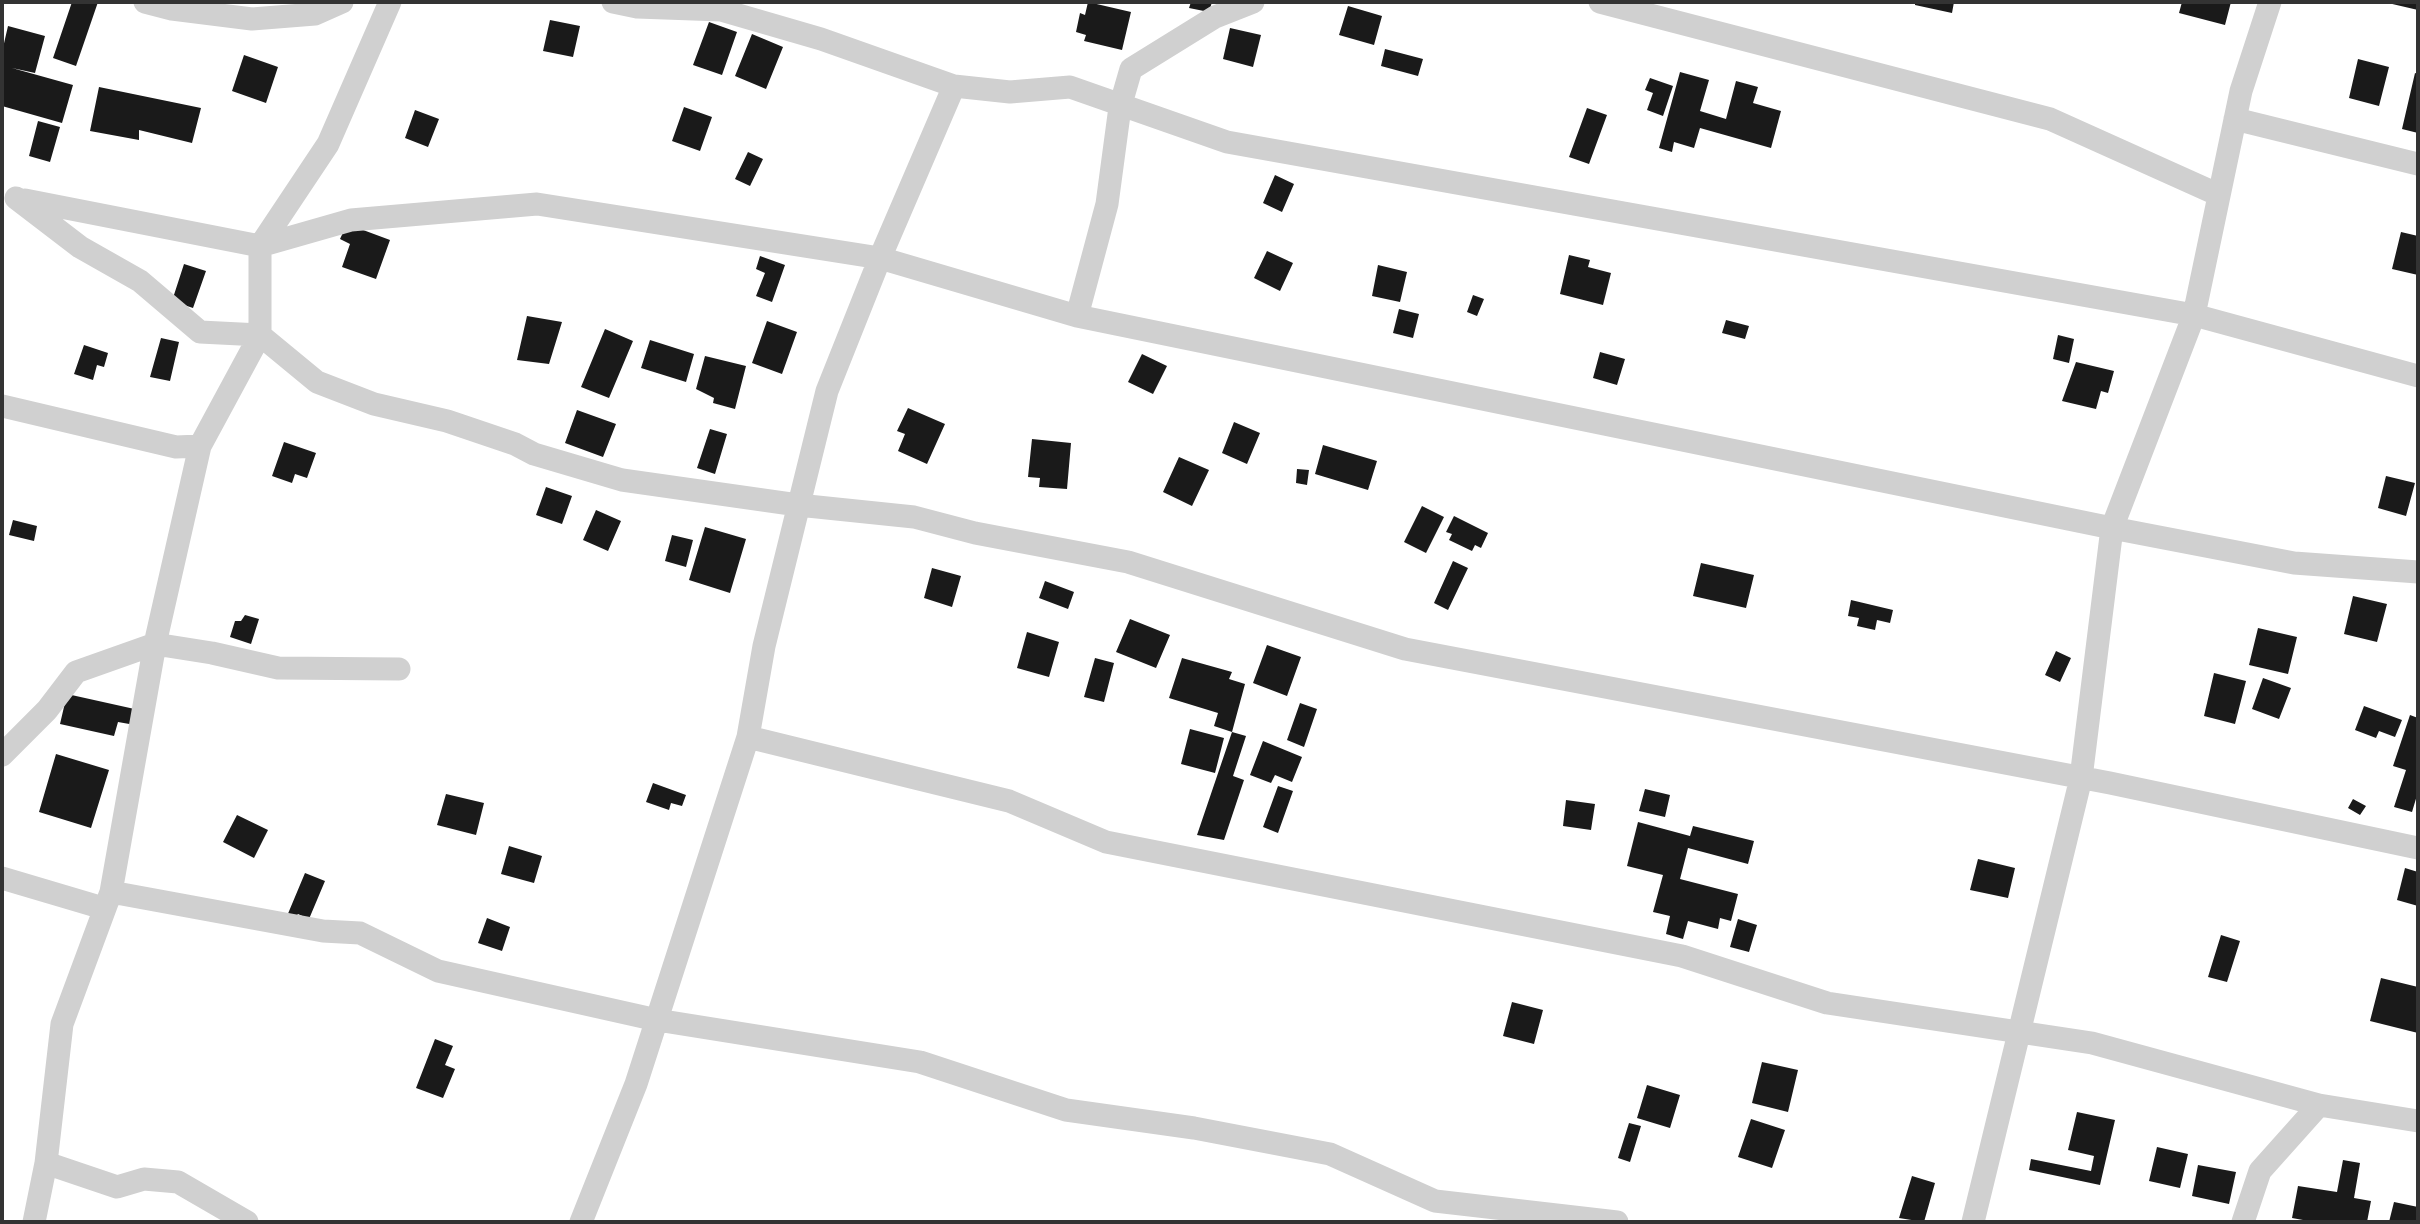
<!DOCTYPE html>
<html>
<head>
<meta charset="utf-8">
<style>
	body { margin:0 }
	#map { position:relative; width:2420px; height:1224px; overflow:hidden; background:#fff; font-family:Rubik,sans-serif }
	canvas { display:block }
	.frame { position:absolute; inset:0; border:4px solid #333; pointer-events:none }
</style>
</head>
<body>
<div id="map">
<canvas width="2420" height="1224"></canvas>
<div class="frame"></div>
</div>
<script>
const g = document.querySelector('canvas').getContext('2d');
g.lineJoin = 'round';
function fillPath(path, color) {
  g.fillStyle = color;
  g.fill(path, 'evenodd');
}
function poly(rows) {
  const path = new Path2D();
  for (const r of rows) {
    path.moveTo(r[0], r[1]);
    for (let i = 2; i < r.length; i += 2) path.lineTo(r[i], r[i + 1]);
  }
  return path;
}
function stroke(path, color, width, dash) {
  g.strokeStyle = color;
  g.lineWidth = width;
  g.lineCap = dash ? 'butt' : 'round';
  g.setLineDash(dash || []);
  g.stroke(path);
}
fillPath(poly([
	[72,2,98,2,76,66,53,58],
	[1088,2,1131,12,1122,50,1084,41,1086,35,1076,32,1080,13,1085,15],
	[1191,2,1212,2,1209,12,1189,8],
	[1915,2,1954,2,1952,13,1915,5],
	[2182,2,2231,2,2225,25,2179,13],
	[2388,2,2418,2,2418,10,2388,3],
	[1348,6,1382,16,1374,45,1339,35],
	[550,20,580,26,573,57,543,51],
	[709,22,737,32,722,75,693,65],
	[8,26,45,36,35,73,12,68,73,85,62,123,2,106,2,52],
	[1230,28,1261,35,1253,67,1223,59],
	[752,34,783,47,766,89,735,76],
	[1385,49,1423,59,1418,76,1381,66],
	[244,55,278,67,266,103,232,91],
	[2358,59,2389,67,2379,106,2349,98],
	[1680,72,1709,80,1700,111,1726,119,1736,81,1758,87,1753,103,1781,111,1771,148,1700,128,1694,148,1674,142,1672,152,1659,148],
	[2415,73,2418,74,2418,133,2402,129],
	[1650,78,1673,86,1663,116,1647,110,1653,93,1645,90],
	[99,87,201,108,192,143,139,130,139,140,90,131],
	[684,107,712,117,700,151,672,141],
	[1587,108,1607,115,1589,164,1569,157],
	[415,110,439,119,428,147,405,138],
	[38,121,60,127,50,162,29,156],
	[748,152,763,159,750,186,735,179],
	[1275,175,1294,184,1282,212,1263,203],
	[347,224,390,240,376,279,342,267,350,244,340,239],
	[2401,232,2418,236,2418,275,2392,269],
	[1267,251,1293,263,1280,291,1254,278],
	[1569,255,1590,260,1588,267,1611,273,1603,305,1560,294],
	[760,256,785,265,772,302,756,296,765,273,756,269],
	[184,264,206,271,193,308,172,301],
	[1378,265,1407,272,1400,302,1372,296],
	[1473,295,1484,299,1477,316,1467,312],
	[1399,309,1419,314,1413,338,1393,333],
	[527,316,562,322,549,364,517,360],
	[1726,320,1749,326,1745,339,1722,333],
	[767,321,797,332,782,374,752,363],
	[605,329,633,341,609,398,581,387],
	[2058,335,2074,339,2069,363,2053,359],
	[161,338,179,342,170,381,150,377],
	[650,340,694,354,686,382,641,368],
	[84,345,108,353,104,367,97,365,93,380,74,374],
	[1600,352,1625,359,1617,385,1593,378],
	[1142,354,1167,366,1153,394,1128,382],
	[705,356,746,366,735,409,713,403,714,398,696,389],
	[2076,362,2114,371,2108,393,2101,391,2096,409,2062,401],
	[908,408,945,424,927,464,898,451,905,434,897,431],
	[577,410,616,424,603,457,565,443],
	[1234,422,1260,433,1247,464,1222,453],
	[710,429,727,434,715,474,697,468],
	[1032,439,1071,443,1067,489,1039,487,1040,478,1028,477],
	[284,442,316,453,307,478,295,474,292,483,272,476],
	[1323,445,1377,461,1368,490,1315,474],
	[1179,457,1209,470,1192,506,1163,492],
	[1297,469,1309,470,1307,485,1296,483],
	[2386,476,2415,483,2406,516,2378,508],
	[546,487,572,496,562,524,536,515],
	[1422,506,1444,517,1426,553,1404,542],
	[596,510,621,521,608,551,583,540],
	[1454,516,1488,533,1481,548,1475,545,1472,551,1449,540,1452,534,1446,532],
	[13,520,37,526,34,541,9,535],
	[705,527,746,539,730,593,689,580],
	[672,535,693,540,686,567,665,561],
	[1453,561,1468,568,1448,610,1434,603],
	[1701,563,1754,575,1746,608,1693,596],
	[932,568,961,576,952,607,924,598],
	[1045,581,1074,592,1068,609,1039,598],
	[2353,596,2387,604,2377,642,2344,634],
	[1851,600,1893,610,1890,623,1877,620,1875,630,1857,626,1859,618,1848,616],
	[245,615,259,619,251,644,230,637,235,621,241,621],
	[1130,619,1170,635,1156,668,1116,652],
	[2258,628,2297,637,2288,674,2249,665],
	[1027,632,1059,642,1049,677,1017,668],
	[1267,645,1301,657,1287,696,1253,683],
	[2056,651,2071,658,2060,682,2045,675],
	[1095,658,1114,663,1104,702,1084,697],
	[1182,658,1232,672,1229,679,1245,684,1232,732,1214,726,1218,713,1169,698],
	[2214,673,2246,681,2235,724,2204,716],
	[2263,678,2291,688,2279,719,2252,709],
	[67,694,139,710,135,725,118,722,114,736,60,724],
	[1300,703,1317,709,1304,747,1287,740],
	[2364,706,2402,720,2395,737,2379,731,2376,738,2355,730],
	[2410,715,2418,718,2418,792,2412,812,2394,807,2406,770,2393,766],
	[1190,729,1224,738,1215,773,1181,764],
	[1232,732,1246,736,1233,776,1244,780,1224,840,1197,835],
	[1263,741,1302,757,1292,782,1275,775,1271,783,1250,775],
	[56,754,109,770,91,828,39,812],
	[653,783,686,795,682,806,671,803,669,810,646,802],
	[1278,786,1293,791,1278,833,1263,827],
	[1645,789,1670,795,1665,817,1639,811],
	[446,794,484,803,476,835,437,825],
	[2353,799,2366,806,2360,815,2348,808],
	[1566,800,1595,804,1591,830,1563,826],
	[237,815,268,830,254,858,223,842],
	[1638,822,1690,836,1693,826,1754,841,1748,864,1688,848,1680,879,1738,894,1731,921,1720,918,1718,929,1688,921,1683,939,1666,934,1670,916,1653,912,1663,875,1627,866],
	[509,846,542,856,534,883,501,874],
	[1978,859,2015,868,2008,898,1970,890],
	[2405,868,2418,872,2418,906,2397,900],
	[305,873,325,881,309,919,298,914,294,919,287,916],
	[487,918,510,927,502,951,478,943],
	[1738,919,1757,925,1749,952,1730,947],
	[2221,935,2240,941,2227,982,2208,977],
	[2381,978,2418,987,2418,1033,2370,1021],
	[1512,1002,1543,1010,1534,1044,1503,1036],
	[435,1039,453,1046,445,1065,455,1069,443,1098,416,1088],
	[1762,1062,1798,1070,1788,1112,1752,1103],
	[1647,1085,1680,1095,1670,1128,1637,1118],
	[2077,1112,2115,1120,2100,1185,2029,1170,2031,1159,2091,1171,2094,1156,2068,1150],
	[1751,1119,1785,1130,1772,1168,1738,1157],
	[1629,1123,1641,1126,1630,1162,1618,1158],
	[2157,1147,2188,1154,2180,1188,2149,1181],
	[2343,1160,2360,1163,2354,1198,2371,1201,2367,1222,2314,1222,2292,1218,2298,1186,2337,1192],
	[2198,1165,2236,1172,2229,1204,2192,1196],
	[1912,1176,1935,1183,1924,1222,1899,1218],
	[2394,1202,2418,1207,2418,1222,2389,1222]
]), '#1a1a1a');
stroke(poly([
	[145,2,172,9,252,19,315,14,342,2],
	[390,2,328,144,260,246,260,335,317,382,374,404,447,421,515,444,534,454,622,480,798,505,914,517,975,533,1128,562,1405,649,2110,783,2418,848],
	[613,2,637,7,721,10,821,39,954,86,1010,92,1070,87,1227,142,2194,315,2418,376],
	[1600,2,2050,119,2219,195],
	[2235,119,2418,164],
	[16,198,80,247,140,281,200,332,260,335,200,446,155,644,111,892,62,1024,46,1163,34,1222],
	[25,200,260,246,351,220,537,204,880,258,954,86],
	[1077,316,1107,204,1120,107,1131,69,1215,17,1253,2],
	[2,406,176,447,200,446],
	[748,737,1009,801,1106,842,1682,956,1827,1003,2092,1043,2319,1105,2418,1121],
	[2,755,47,710,76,672,155,644,212,653,278,668,399,669],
	[2,878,103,908],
	[111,892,323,931,360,933,438,971,657,1020,920,1062,1066,1110,1194,1128,1330,1154,1435,1201,1617,1222],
	[46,1163,117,1187,144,1179,178,1182,247,1222],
	[581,1222,636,1084,748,737,764,646,827,391,880,258,1077,316,2112,528,2294,563,2418,572],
	[1973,1222,2081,778,2112,528,2194,315,2241,91,2270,2],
	[2243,1222,2260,1171,2319,1105]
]), '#d0d0d0', 23);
</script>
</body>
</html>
